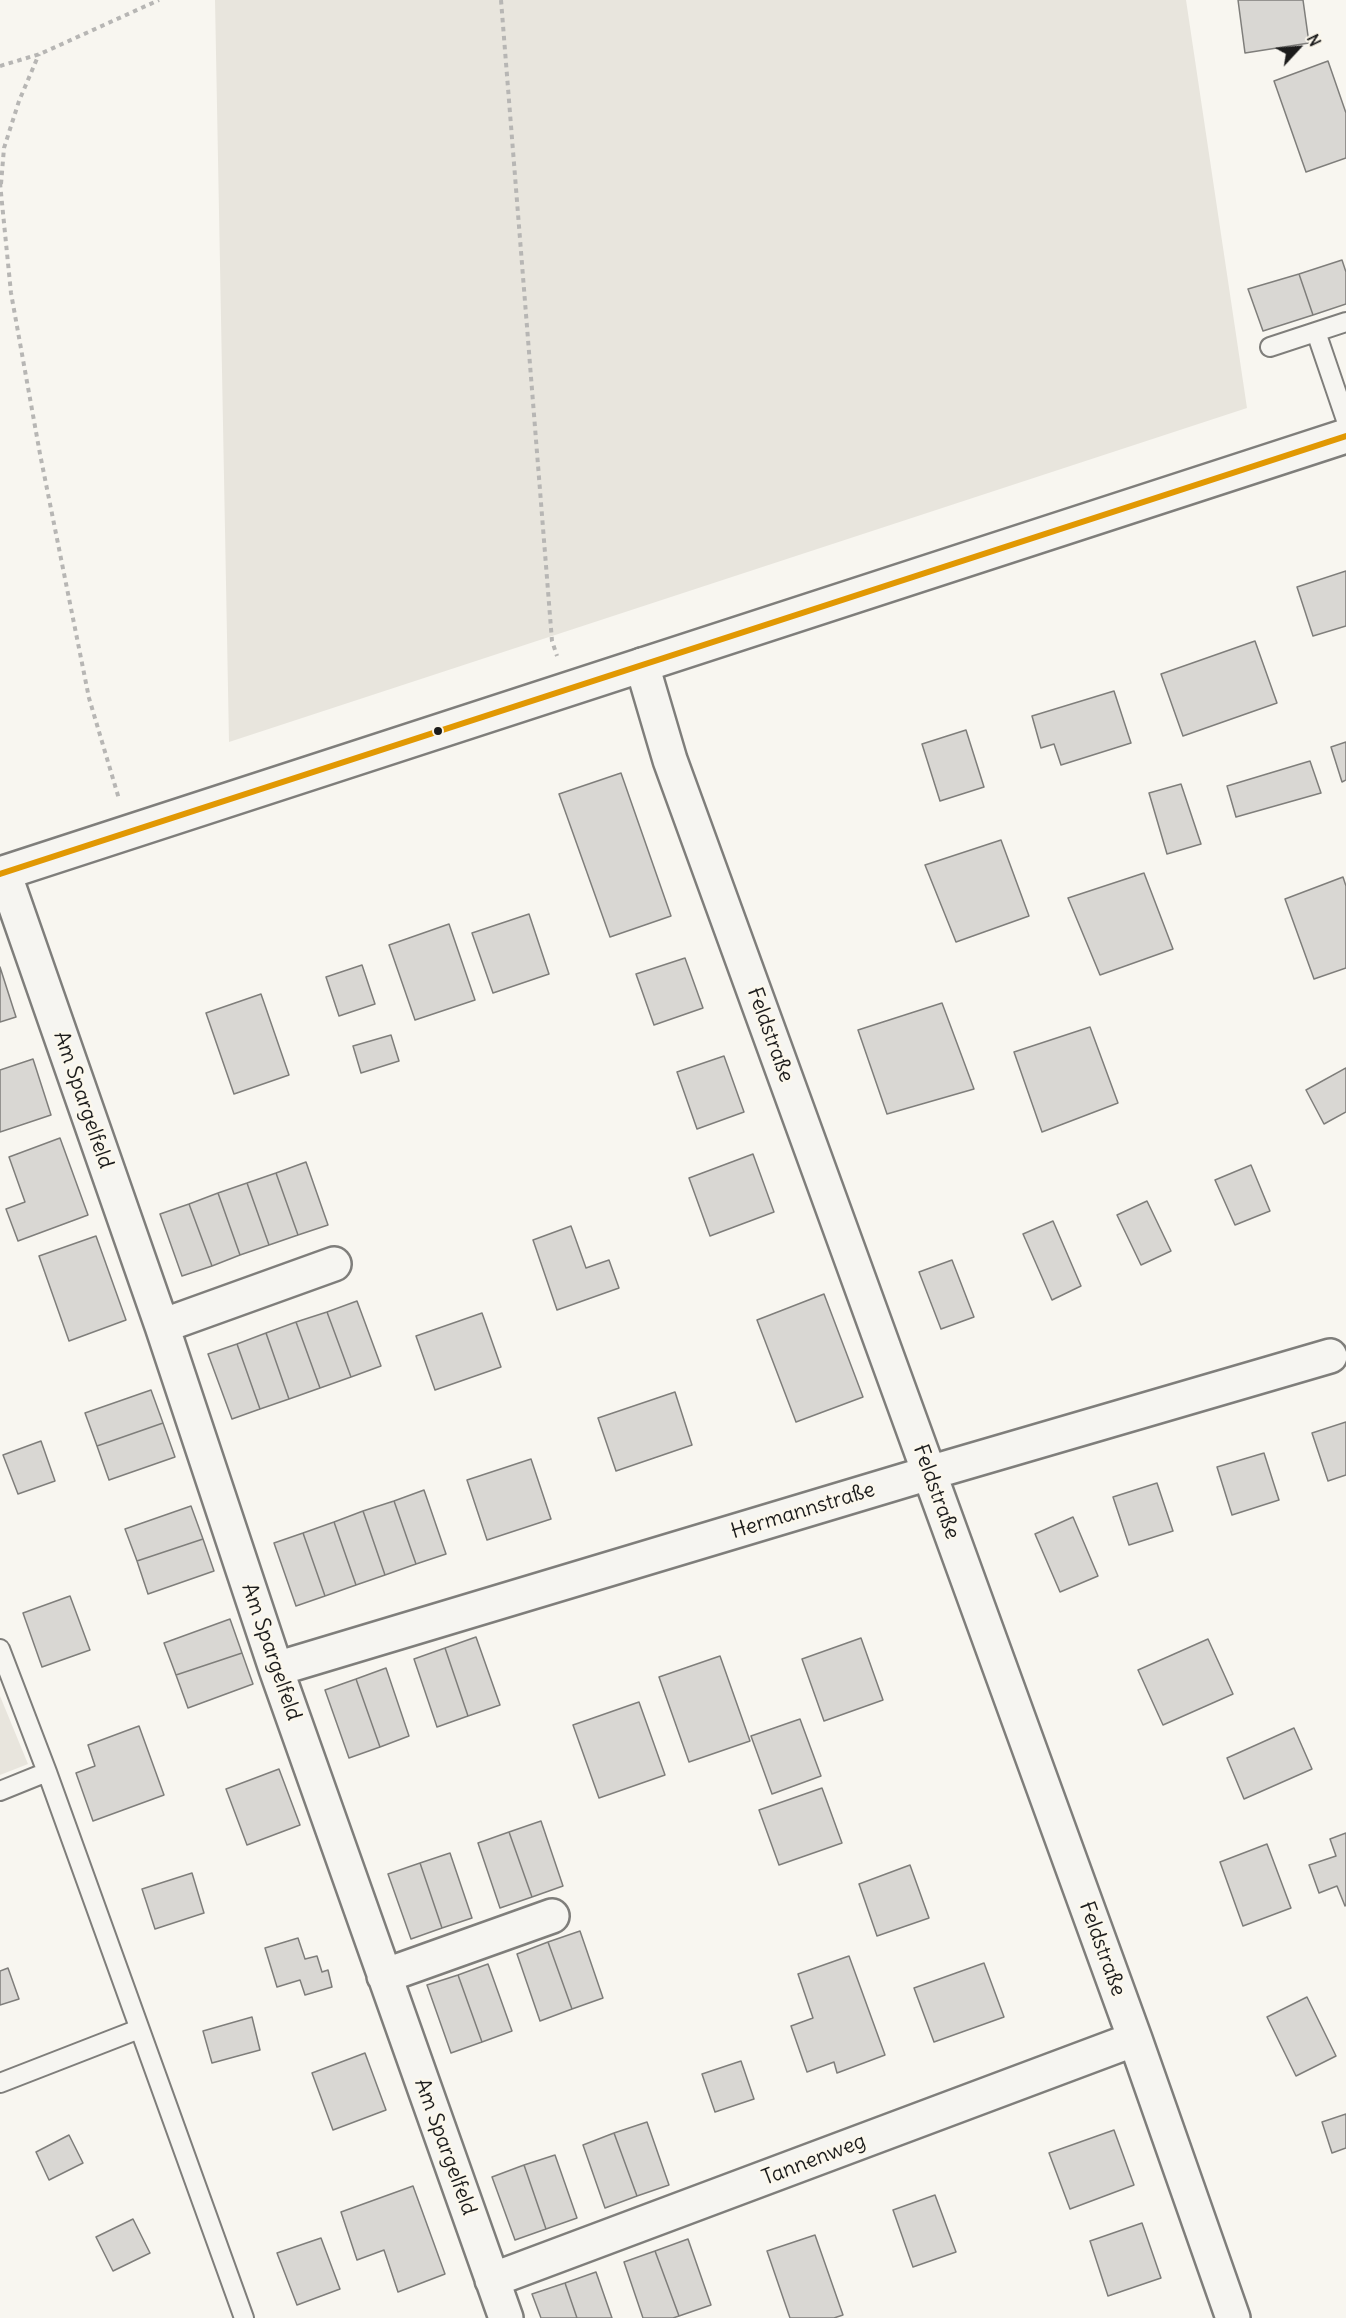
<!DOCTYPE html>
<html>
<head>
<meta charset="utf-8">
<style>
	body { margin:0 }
	#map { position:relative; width:1346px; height:2318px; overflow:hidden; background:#f8f6f0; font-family:Delius,sans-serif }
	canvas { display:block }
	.north { position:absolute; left:1268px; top:18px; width:60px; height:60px; -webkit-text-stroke:4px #fbf7ec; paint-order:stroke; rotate:64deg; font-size:16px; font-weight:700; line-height:24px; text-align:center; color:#1c1c1c }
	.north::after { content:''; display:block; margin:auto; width:21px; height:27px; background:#1c1c1c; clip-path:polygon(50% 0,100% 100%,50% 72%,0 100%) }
</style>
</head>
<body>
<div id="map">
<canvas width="1346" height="2318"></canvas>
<div class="north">N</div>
</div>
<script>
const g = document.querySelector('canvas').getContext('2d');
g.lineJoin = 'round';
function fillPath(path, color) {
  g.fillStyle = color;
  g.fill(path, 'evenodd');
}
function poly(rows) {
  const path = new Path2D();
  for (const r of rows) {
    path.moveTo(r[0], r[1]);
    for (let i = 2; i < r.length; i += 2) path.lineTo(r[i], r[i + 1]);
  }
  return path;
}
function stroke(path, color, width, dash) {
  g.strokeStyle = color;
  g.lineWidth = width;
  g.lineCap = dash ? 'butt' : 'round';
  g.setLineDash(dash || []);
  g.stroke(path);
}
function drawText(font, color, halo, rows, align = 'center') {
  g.font = font + ' Delius,sans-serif';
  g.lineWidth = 5;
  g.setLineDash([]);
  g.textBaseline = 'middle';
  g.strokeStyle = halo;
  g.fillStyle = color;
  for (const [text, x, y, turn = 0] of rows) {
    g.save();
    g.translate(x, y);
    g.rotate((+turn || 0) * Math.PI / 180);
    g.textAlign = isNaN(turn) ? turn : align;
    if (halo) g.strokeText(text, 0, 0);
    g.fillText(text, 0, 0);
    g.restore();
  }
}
fillPath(poly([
	[215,0,1186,0,1247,408,229,742],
	[0,1696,28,1764,0,1775]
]), '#e8e5dd');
const building = poly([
	[1238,0,1303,0,1309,43,1245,53,1238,0],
	[1328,61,1346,113,1346,158,1306,172,1274,81,1328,61],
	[1342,260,1346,272,1346,304,1313,315,1299,274,1342,260],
	[1299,274,1313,315,1263,331,1248,289,1299,274],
	[1346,571,1346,626,1313,636,1297,587,1346,571],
	[1255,641,1277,703,1183,736,1161,674,1255,641],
	[1114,691,1131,743,1061,765,1054,744,1041,748,1032,716,1114,691],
	[966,730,984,787,940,801,922,744,966,730],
	[1346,742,1346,780,1342,782,1331,747,1346,742],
	[1310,761,1321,793,1236,817,1227,786,1310,761],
	[621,773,671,916,610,937,559,794,621,773],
	[1181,784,1201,844,1167,854,1149,793,1181,784],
	[1001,840,1029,916,956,942,925,865,1001,840],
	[1144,873,1173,949,1100,975,1068,898,1144,873],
	[1343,877,1346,886,1346,968,1314,979,1285,899,1343,877],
	[529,914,549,974,493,993,472,933,529,914],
	[449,924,475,1000,415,1020,389,945,449,924],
	[685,958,703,1008,654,1025,636,974,685,958],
	[362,965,375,1004,339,1016,326,977,362,965],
	[0,967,16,1017,0,1022,0,967],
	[261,994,289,1075,234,1094,206,1013,261,994],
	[942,1003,974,1089,887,1114,858,1030,942,1003],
	[1090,1027,1118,1103,1042,1132,1014,1052,1090,1027],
	[391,1035,399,1061,361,1073,353,1046,391,1035],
	[724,1056,744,1112,697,1129,677,1072,724,1056],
	[33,1059,51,1115,0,1132,0,1070,33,1059],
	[1346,1068,1346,1112,1324,1124,1306,1090,1346,1068],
	[60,1138,88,1215,18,1241,6,1209,25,1202,9,1157,60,1138],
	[753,1154,774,1212,710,1236,689,1178,753,1154],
	[306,1162,328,1225,298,1235,276,1173,306,1162],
	[1251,1165,1270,1211,1235,1225,1215,1180,1251,1165],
	[276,1173,298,1235,269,1245,247,1183,276,1173],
	[247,1183,269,1245,240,1255,218,1193,247,1183],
	[218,1193,240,1255,212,1266,189,1204,218,1193],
	[1147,1201,1171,1251,1141,1265,1117,1215,1147,1201],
	[189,1204,212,1266,182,1276,160,1214,189,1204],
	[1053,1221,1081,1286,1052,1300,1023,1234,1053,1221],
	[571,1226,586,1268,609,1260,619,1288,557,1310,533,1240,571,1226],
	[96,1236,126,1320,69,1341,39,1256,96,1236],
	[952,1260,974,1317,941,1329,919,1272,952,1260],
	[824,1294,863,1397,796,1422,757,1320,824,1294],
	[357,1301,381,1366,351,1377,327,1312,357,1301],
	[327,1312,351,1377,320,1388,296,1322,327,1312],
	[482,1313,501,1367,435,1390,416,1336,482,1313],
	[296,1322,320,1388,289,1399,266,1333,296,1322],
	[266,1333,289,1399,260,1409,237,1344,266,1333],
	[237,1344,260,1409,232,1419,208,1354,237,1344],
	[151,1390,163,1423,97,1446,85,1413,151,1390],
	[675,1392,692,1445,616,1471,598,1418,675,1392],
	[1346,1422,1346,1475,1328,1481,1312,1433,1346,1422],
	[163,1423,175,1457,109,1480,97,1446,163,1423],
	[41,1441,55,1481,18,1494,3,1455,41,1441],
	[1264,1453,1279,1500,1232,1515,1217,1467,1264,1453],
	[531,1459,551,1519,487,1540,467,1480,531,1459],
	[1157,1483,1173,1531,1129,1545,1113,1497,1157,1483],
	[424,1490,446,1554,416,1564,394,1501,424,1490],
	[394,1501,416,1564,385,1575,363,1511,394,1501],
	[191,1506,203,1539,137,1561,125,1529,191,1506],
	[363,1511,385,1575,356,1585,334,1522,363,1511],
	[1073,1517,1098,1576,1060,1592,1035,1534,1073,1517],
	[334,1522,356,1585,325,1596,303,1533,334,1522],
	[303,1533,325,1596,296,1606,274,1543,303,1533],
	[203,1539,214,1571,148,1594,137,1561,203,1539],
	[70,1596,90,1650,42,1667,23,1613,70,1596],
	[230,1619,242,1653,176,1675,164,1643,230,1619],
	[476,1637,500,1705,468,1716,445,1648,476,1637],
	[861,1638,883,1700,824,1721,802,1659,861,1638],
	[1208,1639,1233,1694,1163,1725,1138,1670,1208,1639],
	[445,1648,468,1716,437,1727,414,1659,445,1648],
	[242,1653,253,1684,188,1708,176,1675,242,1653],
	[720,1656,750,1741,689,1762,659,1677,720,1656],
	[386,1668,409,1736,380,1747,356,1679,386,1668],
	[356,1679,380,1747,349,1758,325,1690,356,1679],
	[639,1702,665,1775,599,1798,573,1725,639,1702],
	[800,1719,821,1776,772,1794,751,1736,800,1719],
	[139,1726,164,1795,93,1821,76,1773,95,1766,88,1745,139,1726],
	[1294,1728,1312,1769,1244,1799,1227,1758,1294,1728],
	[279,1769,300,1825,247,1845,226,1789,279,1769],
	[822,1788,842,1843,779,1865,759,1810,822,1788],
	[541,1821,563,1886,532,1897,509,1832,541,1821],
	[509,1832,532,1897,500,1908,478,1843,509,1832],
	[1346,1833,1346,1905,1345,1906,1337,1886,1319,1893,1309,1865,1336,1856,1330,1839,1346,1833],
	[1267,1844,1291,1908,1243,1926,1220,1862,1267,1844],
	[450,1853,472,1918,442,1928,420,1863,450,1853],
	[420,1863,442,1928,411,1939,388,1874,420,1863],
	[910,1865,929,1918,877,1936,859,1884,910,1865],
	[192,1873,204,1913,155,1929,142,1889,192,1873],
	[580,1931,603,1998,572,2009,548,1942,580,1931],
	[298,1938,305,1959,317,1956,322,1972,328,1970,332,1987,305,1995,300,1980,277,1987,265,1948,298,1938],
	[548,1942,572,2009,540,2021,517,1954,548,1942],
	[849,1956,885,2055,837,2073,834,2062,807,2072,791,2026,813,2018,798,1974,849,1956],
	[984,1963,1004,2017,934,2042,914,1988,984,1963],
	[488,1964,512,2031,482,2042,458,1975,488,1964],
	[8,1968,19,1999,0,2005,0,1971,8,1968],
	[458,1975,482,2042,451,2053,427,1985,458,1975],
	[1307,1997,1336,2056,1296,2076,1267,2017,1307,1997],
	[252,2017,260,2050,212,2063,203,2031,252,2017],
	[365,2053,386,2110,333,2130,312,2073,365,2053],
	[741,2061,754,2099,715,2112,702,2074,741,2061],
	[1346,2114,1346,2148,1332,2153,1322,2122,1346,2114],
	[647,2122,669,2185,637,2196,614,2133,647,2122],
	[1114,2130,1134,2185,1070,2209,1049,2153,1114,2130],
	[614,2133,637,2196,605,2208,583,2145,614,2133],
	[69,2135,83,2163,49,2180,36,2152,69,2135],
	[555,2155,577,2218,546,2229,524,2165,555,2155],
	[524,2165,546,2229,515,2240,492,2177,524,2165],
	[413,2186,445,2274,398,2292,384,2250,357,2260,341,2212,413,2186],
	[935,2195,956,2252,913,2267,893,2210,935,2195],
	[133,2219,150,2253,113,2271,96,2237,133,2219],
	[1142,2223,1161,2278,1108,2296,1090,2241,1142,2223],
	[815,2235,843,2315,834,2318,790,2318,767,2251,815,2235],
	[321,2238,340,2289,297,2305,277,2253,321,2238],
	[688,2239,711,2305,679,2316,655,2251,688,2239],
	[655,2251,679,2316,673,2318,643,2318,624,2262,655,2251],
	[596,2272,612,2318,577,2318,565,2283,596,2272],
	[565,2283,577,2318,541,2318,532,2294,565,2283]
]);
fillPath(building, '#d9d7d3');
stroke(building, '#7f7e7b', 1.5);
const lane = poly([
	[1316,332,1346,420],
	[1270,347,1346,322],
	[0,1649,47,1772,244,2318],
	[0,1791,47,1772],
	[0,2083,139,2029]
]);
const street = poly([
	[642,665,670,760,1135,2039,1233,2318],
	[4,873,162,1326,276,1669,506,2318],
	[162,1326,334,1264],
	[276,1669,929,1473,1330,1356],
	[384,1976,552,1916],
	[492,2280,1135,2039]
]);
const primary = poly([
	[0,874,1346,436]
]);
stroke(lane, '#7f7e7b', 22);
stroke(street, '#7f7e7b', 38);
stroke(primary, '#7f7e7b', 38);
stroke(poly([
	[501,0,552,641,557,656],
	[0,66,40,54,159,0],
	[0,183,11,293,40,454,89,698,119,799],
	[1,184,4,148,19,101,39,54]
]), '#b7b6b4', 4, [4.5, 4.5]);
stroke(lane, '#f6f5f1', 18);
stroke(street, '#f6f5f1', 33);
stroke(primary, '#f6f5f1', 33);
stroke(poly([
	[0,874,1346,436]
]), '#e19803', 6);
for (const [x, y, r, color] of [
	[438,731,5,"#1c1c1c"]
]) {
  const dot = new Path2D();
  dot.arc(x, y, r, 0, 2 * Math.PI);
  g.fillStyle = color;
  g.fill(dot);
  stroke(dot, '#fbf7ec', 2);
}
drawText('21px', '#1c1c1c', '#fbf7ec', [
	["Feldstraße",770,1035,70],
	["Am Spargelfeld",83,1100,71],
	["Feldstraße",936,1492,70],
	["Hermannstraße",803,1511,-17],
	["Am Spargelfeld",271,1652,71],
	["Feldstraße",1102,1949,70],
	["Am Spargelfeld",445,2147,70],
	["Tannenweg",814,2160,-21]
]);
</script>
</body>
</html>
